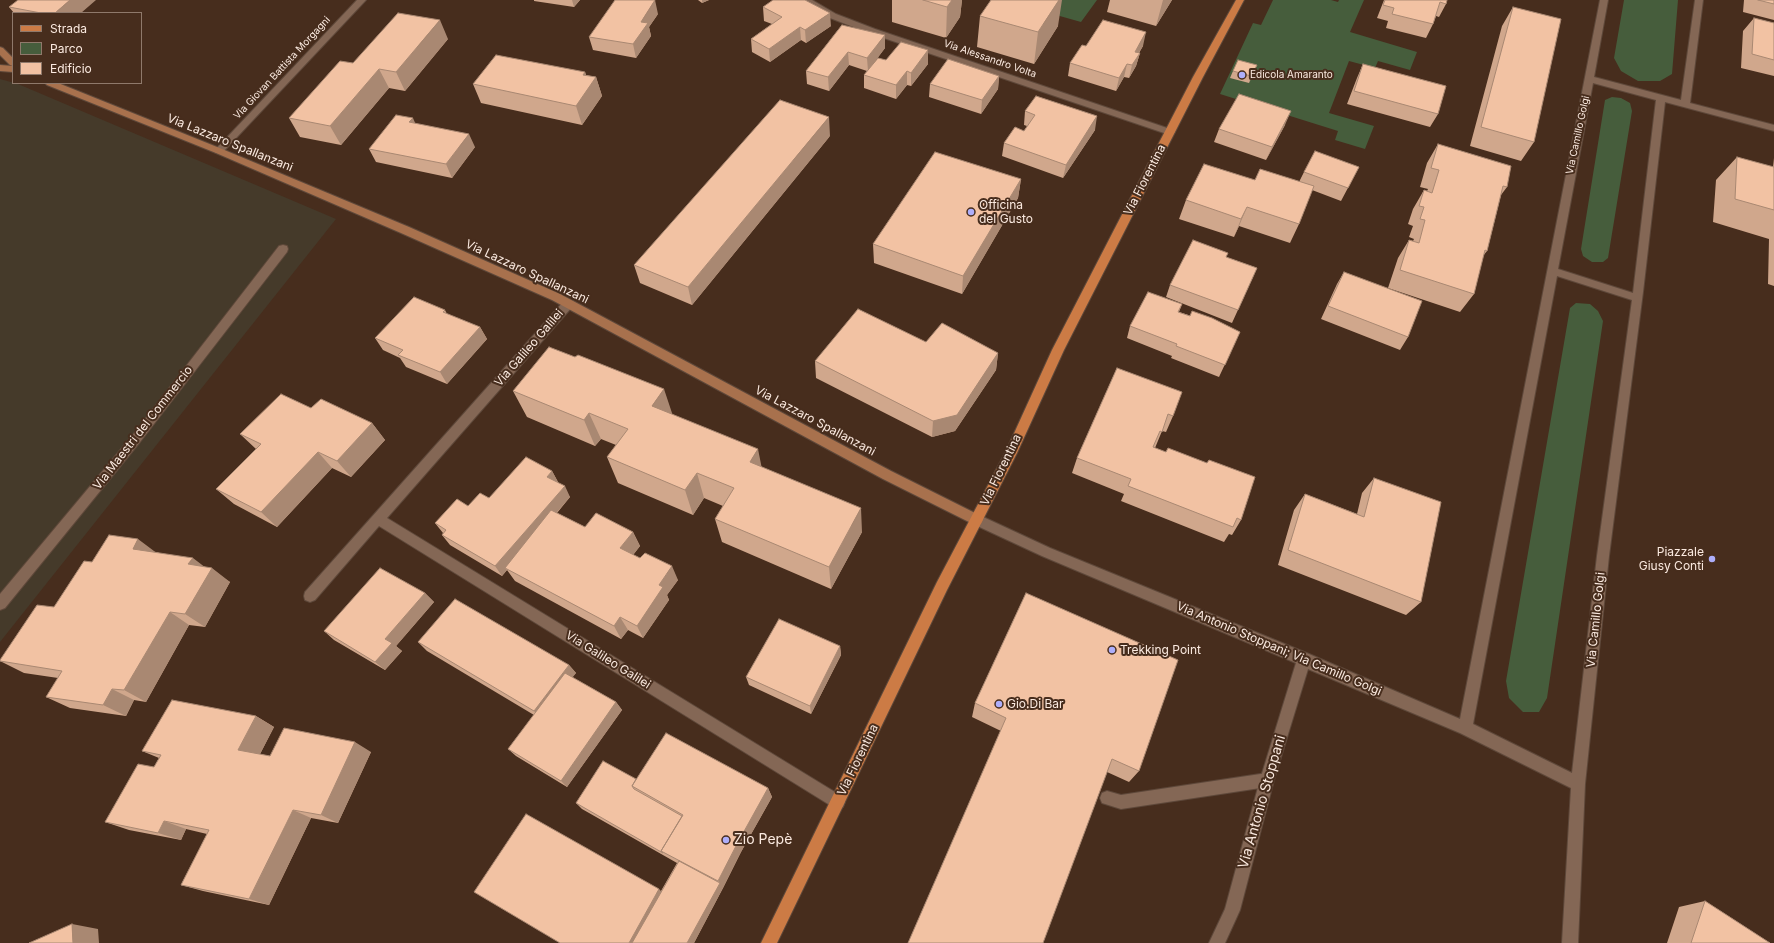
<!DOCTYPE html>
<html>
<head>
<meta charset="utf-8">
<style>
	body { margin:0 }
	#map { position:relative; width:1774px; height:943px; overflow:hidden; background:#472d1d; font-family:Inter,sans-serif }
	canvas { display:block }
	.legend { position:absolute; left:12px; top:12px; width:130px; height:72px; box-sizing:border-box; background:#472d1d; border:1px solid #8f796b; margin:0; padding:5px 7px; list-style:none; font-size:12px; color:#fbeae0 }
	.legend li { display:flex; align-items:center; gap:8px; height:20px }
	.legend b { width:20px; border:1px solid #8f796b }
</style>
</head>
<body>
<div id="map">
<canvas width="1774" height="943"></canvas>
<ul class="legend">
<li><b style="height:5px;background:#cc7b45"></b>Strada</li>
<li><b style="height:11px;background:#465d3c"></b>Parco</li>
<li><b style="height:11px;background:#f2c2a3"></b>Edificio</li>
</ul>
</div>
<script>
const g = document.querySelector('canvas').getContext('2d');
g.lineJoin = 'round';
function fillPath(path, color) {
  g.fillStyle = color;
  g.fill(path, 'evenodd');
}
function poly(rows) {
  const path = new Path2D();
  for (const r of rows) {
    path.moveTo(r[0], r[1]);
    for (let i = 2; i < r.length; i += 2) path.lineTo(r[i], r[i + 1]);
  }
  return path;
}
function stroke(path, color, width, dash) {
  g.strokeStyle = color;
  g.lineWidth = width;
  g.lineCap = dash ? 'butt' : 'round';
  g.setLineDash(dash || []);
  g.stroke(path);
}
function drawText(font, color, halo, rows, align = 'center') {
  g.font = font + ' Inter,sans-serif';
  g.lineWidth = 4;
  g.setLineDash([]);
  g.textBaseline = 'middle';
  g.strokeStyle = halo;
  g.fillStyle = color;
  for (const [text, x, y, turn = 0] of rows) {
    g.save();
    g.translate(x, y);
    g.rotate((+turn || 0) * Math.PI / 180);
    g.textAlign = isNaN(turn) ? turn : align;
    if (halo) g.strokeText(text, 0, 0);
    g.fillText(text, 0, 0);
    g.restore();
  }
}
fillPath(poly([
	[0,79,18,84,336,219,0,642]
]), '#453a2a');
fillPath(poly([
	[1003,0,1097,0,1081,22],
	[1273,0,1331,0,1338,2,1339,0,1364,0,1350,32,1417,52,1410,70,1378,61,1375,68,1349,61,1329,113,1374,126,1365,149,1335,140,1338,131,1220,94,1253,23,1261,25],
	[1624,0,1678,0,1672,74,1660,81,1638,81,1621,71,1614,58],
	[1612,97,1621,98,1630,103,1632,111,1608,258,1603,262,1592,262,1583,256,1581,249,1605,100],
	[1576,303,1590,304,1598,311,1603,321,1547,698,1539,712,1523,712,1509,698,1506,681,1570,308]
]), '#465d3c');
const lane = poly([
	[283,245,287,246,288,249,287,252,140,442,5,608,0,610,0,594,132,436,279,246,283,245],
	[1267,773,1272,775,1274,780,1272,785,1267,787,1121,809,1102,803,1100,798,1102,793,1107,791,1121,795,1267,773]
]);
const street = poly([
	[357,0,366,0,222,153,216,153,214,151,216,149,357,0],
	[802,0,812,0,836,14,875,29,1173,130,1175,132,1173,134,1167,134,869,33,830,18,802,0],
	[1600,0,1608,0,1594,77,1681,100,1695,0,1703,0,1690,103,1774,125,1774,131,1665,102,1643,292,1609,556,1585,784,1578,943,1562,943,1571,788,1460,733,1308,669,1274,780,1240,910,1225,943,1209,943,1225,909,1260,780,1296,663,1042,556,973,524,971,520,973,516,977,515,981,516,1050,548,1309,654,1460,719,1600,0],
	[1593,83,1656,100,1633,293,1558,269,1593,83],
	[1557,276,1632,300,1597,556,1572,773,1473,724,1557,276],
	[568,300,572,301,573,304,572,307,387,518,843,797,845,802,843,807,838,809,833,807,379,526,315,600,310,602,305,600,304,596,305,592,564,301,568,300]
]);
const secondary = poly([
	[0,47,3,48,13,58,13,66,10,65,0,55,0,47],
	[0,65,13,66,13,72,0,71,0,65],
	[45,83,58,83,222,149,409,227,560,294,891,471,981,516,983,520,981,524,977,525,973,524,883,479,552,300,401,233,216,153,47,85,45,83]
]);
const primary = poly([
	[1236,0,1244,0,1203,77,1064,350,1017,453,947,590,777,943,761,943,937,582,1006,451,1052,350,1193,77,1236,0]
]);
stroke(lane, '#5e483a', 2);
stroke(street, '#5e483a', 2);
stroke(secondary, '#5e483a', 2);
stroke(primary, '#5e483a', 2);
fillPath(lane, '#846755');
fillPath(street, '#846755');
fillPath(secondary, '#a8714d');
fillPath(primary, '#cc7b45');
fillPath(poly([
	[534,0,580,0,574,7,534,1],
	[698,0,709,0,702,3],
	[892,0,962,0,960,17,946,38,892,22],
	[1110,0,1172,0,1156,26,1107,12],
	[1384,0,1447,0,1446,4,1439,17,1436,16,1433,24,1426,38,1386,28,1388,21,1377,18],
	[1744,0,1774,0,1774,20,1743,12],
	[9,7,81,13,14,13],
	[763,7,831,26,806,43,801,40,770,62,752,52,751,39,772,24,764,21],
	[1513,7,1534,142,1521,161,1470,146,1502,26],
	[658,14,649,27,651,36,636,58,593,50,589,37],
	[980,16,1058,26,1034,64,977,47],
	[1754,18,1774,23,1774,76,1741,68,1743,31],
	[842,25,885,48,872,65,886,60,928,50,928,64,911,86,907,85,896,99,864,88,864,75,867,71,849,65,829,91,807,84,806,71],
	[448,39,405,91,389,88,341,145,300,137,289,118,353,63],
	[1086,46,1143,46,1139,53,1140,53,1136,66,1129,78,1124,77,1116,91,1068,76,1070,63],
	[1363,64,1438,114,1430,127,1347,104,1357,78],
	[1257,65,1249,83,1230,78,1233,71],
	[585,72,586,75,596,77,602,96,582,125,481,103,473,84],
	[999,76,998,89,981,114,929,97,930,84],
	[1025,111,1095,130,1063,178,1002,156,1004,143,1024,131,1027,126,1024,125],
	[1285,125,1266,160,1214,142,1219,129],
	[830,136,692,305,640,283,634,265],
	[1438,144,1507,187,1501,195,1487,251,1483,256,1474,294,1460,312,1388,288,1398,258,1409,240,1413,241,1414,239,1409,237,1413,226,1408,224,1413,209,1424,190,1427,191,1428,189,1420,187,1427,163],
	[475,147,452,178,376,162,369,149],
	[1737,157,1773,167,1774,158,1774,286,1768,284,1769,239,1713,222,1716,180],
	[1359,167,1341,201,1312,190,1299,224,1290,243,1239,226,1234,237,1179,219,1186,200,1255,180,1299,182,1304,172],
	[1021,179,1018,198,962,294,874,263,873,244],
	[1226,257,1257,268,1232,323,1166,297,1170,285],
	[1344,272,1408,337,1400,350,1321,319,1337,284],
	[1182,304,1179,312,1240,332,1219,377,1171,358,1172,356,1127,338,1130,326],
	[445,310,447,314,480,327,487,339,447,384,406,367,400,358,383,350,375,338],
	[926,342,998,353,996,370,955,431,932,437,816,378,815,361],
	[1117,368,1173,416,1166,432,1162,431,1155,448,1241,520,1232,535,1229,534,1224,542,1121,501,1124,494,1072,473,1077,458],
	[513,391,672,414,762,467,862,532,831,589,722,542,715,519,723,506,704,498,693,515,618,483,607,457,616,445,601,439,595,446,527,417],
	[311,408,372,423,385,440,351,477,332,468,277,527,234,504,216,489,256,449,240,434],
	[552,471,558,482,558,483,570,497,557,513,585,527,633,532,640,546,633,555,678,580,667,595,669,600,643,638,628,630,621,639,515,581,507,570,502,576,450,545,442,535,443,533,435,523,468,506],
	[1374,478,1421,602,1406,615,1278,565,1294,510,1305,494,1357,514,1362,493],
	[156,552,205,567,230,582,205,627,189,625,146,702,134,700,126,716,70,708,46,697,58,678,24,673,0,661,54,607,92,562],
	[425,593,434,602,396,646,402,651,385,670,334,640,324,631],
	[1026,593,1139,771,1129,782,1107,772,1001,731,972,717,975,703],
	[418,642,569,665,576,673,572,677,616,702,622,710,567,787,516,756,508,749,534,715,427,651],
	[840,646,841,655,811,714,749,685,746,677],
	[256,716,274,727,260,754,270,756,371,752,338,823,311,818,269,905,203,891,181,885,207,834,186,829,181,840,129,830,105,822,154,767,159,758,142,751],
	[636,779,768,788,772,797,741,852,723,888,694,943,560,943,661,891,677,863,582,809,576,803],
	[1705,901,1770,943,1667,943,1679,907]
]), '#d0a78c');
fillPath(poly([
	[70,0,96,0,81,13,55,13],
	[572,0,580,0,574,7],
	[655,0,658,14,649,27,651,36,636,58,633,44,641,22],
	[702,0,709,0,702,3],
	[952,0,962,0,960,17,946,38,947,7],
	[1059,0,1062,0,1058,26,1034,64,1038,32],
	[1163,0,1172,0,1156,26],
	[830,13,831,26,806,43,805,30],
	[440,20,448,39,405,91,396,72],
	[800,27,801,40,770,62,769,49],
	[1146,32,1143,46,1131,65,1135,52],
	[885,35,885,48,868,71,867,58],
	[928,50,928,64,911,86,911,73],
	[848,52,849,65,829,91,828,77],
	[1140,53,1136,66,1129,78,1132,65],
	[1127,64,1124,77,1116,91,1119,78],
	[1257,65,1254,72,1249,83,1251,76],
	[379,69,389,88,341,145,330,126],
	[907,71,907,85,896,99,896,85],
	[585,72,589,87,596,77,602,96,582,125,576,106,583,75],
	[999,76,998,89,981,114,982,100],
	[1291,111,1285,125,1266,160,1272,147],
	[1097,116,1095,130,1063,178,1066,165],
	[829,117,830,136,692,305,688,287],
	[413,118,419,132,409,122],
	[469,134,475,147,452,178,446,164],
	[1021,179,1018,198,962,294,963,276],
	[1247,207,1239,226,1234,237,1241,219],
	[480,327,487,339,447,384,440,372],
	[998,353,996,370,955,431,932,437,933,421],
	[664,389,673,416,652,406],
	[589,413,601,439,595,446,584,420],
	[372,423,385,440,351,477,337,461],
	[758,449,763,474,750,462],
	[318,452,332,468,277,527,261,512],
	[552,471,558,482,553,488,547,477],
	[697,473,704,498,693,515,685,490],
	[565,486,570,497,508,569,505,568,507,570,502,576,495,566],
	[861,508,862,532,831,589,829,567],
	[633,532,640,546,627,563,620,548],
	[138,539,158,554,133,549],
	[193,558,210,571,212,568,230,582,205,627,185,614,188,564],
	[672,566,678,580,667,595,669,600,643,638,637,626,659,585],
	[425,593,434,602,396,646,402,651,385,670,375,662,385,639],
	[170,612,189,625,146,702,124,690],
	[620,617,628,630,621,639,614,626],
	[840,646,841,655,811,714,810,706],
	[569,665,576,673,541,719,534,711],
	[112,689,134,700,126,716,103,705],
	[616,702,622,710,567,787,561,781],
	[256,716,274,727,257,760,238,750],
	[355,742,371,752,338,823,321,815],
	[768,788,772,797,741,852,723,888,694,943,687,943,720,883,718,881,737,844],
	[293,810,311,818,269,905,249,899],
	[164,821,186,829,181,840,158,833],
	[659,889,666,896,640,943,629,943],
	[72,924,98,929,99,943,73,943]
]), '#a98872');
const building = poly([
	[18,0,70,0,55,13,41,13,9,7,18,0],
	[615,0,655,0,641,22,648,23,633,44,589,37,615,0],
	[773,0,805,0,830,13,805,30,800,27,769,49,751,39,782,17,763,7,773,0],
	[923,0,952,0,947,7,923,0],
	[991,0,1059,0,1038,32,980,16,991,0],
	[1385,0,1447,0,1446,4,1440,2,1433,24,1392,14,1394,8,1383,5,1385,0],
	[1758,0,1774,0,1774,4,1758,0],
	[1513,7,1561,19,1534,142,1481,127,1513,7],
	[398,13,440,20,396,72,379,69,330,126,289,118,340,61,353,63,398,13],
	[1754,18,1774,23,1774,60,1752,54,1754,18],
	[1103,20,1146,32,1135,52,1140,53,1132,65,1127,64,1119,78,1070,63,1082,45,1086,46,1103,20],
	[842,25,885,35,867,58,848,52,828,77,806,71,842,25],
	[901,42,928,50,911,73,907,71,896,85,864,75,878,58,886,60,901,42],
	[496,55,585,72,583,75,596,77,576,106,473,84,496,55],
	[948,59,999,76,982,100,930,84,948,59],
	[1238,60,1257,65,1251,76,1233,71,1238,60],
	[1363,64,1446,86,1438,114,1354,91,1363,64],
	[1239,94,1291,111,1272,147,1219,129,1239,94],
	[1036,96,1097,116,1066,165,1004,143,1015,127,1024,131,1035,115,1025,111,1036,96],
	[780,100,829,117,688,287,634,265,780,100],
	[396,115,413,118,409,122,469,134,446,164,369,149,396,115],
	[1438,144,1511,166,1507,187,1503,186,1487,251,1485,250,1474,294,1400,270,1409,240,1419,243,1425,220,1420,219,1424,207,1419,206,1424,190,1432,193,1439,170,1431,168,1438,144],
	[1315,151,1359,167,1348,188,1304,172,1315,151],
	[935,152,1021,179,963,276,873,244,935,152],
	[1737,157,1774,167,1774,210,1735,199,1737,157],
	[1204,164,1255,180,1260,169,1314,186,1299,224,1247,207,1241,219,1186,200,1204,164],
	[1193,240,1228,253,1226,257,1257,268,1238,310,1170,285,1193,240],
	[1344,272,1422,301,1408,337,1328,306,1344,272],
	[1148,292,1182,304,1178,312,1190,316,1192,311,1212,318,1240,332,1225,365,1176,346,1177,344,1130,326,1148,292],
	[414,297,445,310,443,312,480,327,440,372,398,355,403,350,375,338,414,297],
	[858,309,926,342,942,323,998,353,957,415,933,421,815,361,858,309],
	[549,347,575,357,578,355,664,389,652,406,758,449,750,462,861,508,829,567,715,519,734,488,697,473,685,490,607,457,628,429,589,413,584,420,513,391,549,347],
	[1117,368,1182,392,1173,416,1168,414,1162,432,1160,431,1153,447,1166,452,1168,448,1207,463,1209,460,1255,477,1241,520,1237,518,1233,527,1128,486,1131,479,1077,458,1117,368],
	[281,394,311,408,321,399,372,423,337,461,318,452,261,512,216,489,261,444,240,434,281,394],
	[526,457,552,471,547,477,565,486,495,566,442,535,446,530,435,523,457,499,468,506,480,493,489,498,526,457],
	[1374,478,1441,502,1421,602,1288,550,1305,494,1364,517,1374,478],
	[551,510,585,527,596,513,633,532,620,548,640,558,645,553,672,566,659,585,663,587,637,626,620,617,614,626,505,568,551,510],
	[109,535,138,539,133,549,193,558,188,564,212,568,185,614,170,612,124,690,112,689,103,705,46,697,62,671,0,661,0,660,37,605,54,607,84,561,92,562,109,535],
	[380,568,425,593,385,639,392,643,375,662,324,631,380,568],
	[1026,593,1178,660,1139,771,1112,759,1043,943,908,943,1006,718,975,703,1026,593],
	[455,599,569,665,534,711,418,642,455,599],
	[779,619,840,646,810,706,746,677,779,619],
	[565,673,616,702,561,781,508,749,565,673],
	[172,700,256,716,238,750,270,756,284,728,355,742,321,815,293,810,249,899,181,885,209,830,164,821,158,833,105,822,138,764,154,767,161,755,142,751,172,700],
	[666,733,768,788,737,844,718,881,661,851,683,815,632,786,666,733],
	[603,761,636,779,632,786,634,789,682,816,661,851,663,853,576,803,603,761],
	[526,814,659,889,629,943,560,943,474,892,526,814],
	[679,861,720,883,687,943,632,943,679,861],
	[1705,901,1770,943,1691,943,1705,901],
	[72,924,73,943,29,943,72,924]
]);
fillPath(building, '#f2c2a3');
stroke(building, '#a98872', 1);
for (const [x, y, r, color] of [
	[1242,75,4,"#aeaefa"],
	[971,212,4,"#aeaefa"],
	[1712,559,4,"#aeaefa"],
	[1112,650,4,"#aeaefa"],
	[999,704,4,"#aeaefa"],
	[726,840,4,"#aeaefa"]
]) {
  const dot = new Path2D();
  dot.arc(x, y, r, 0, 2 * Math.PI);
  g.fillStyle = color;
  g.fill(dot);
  stroke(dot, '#472d1d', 1.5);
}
drawText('10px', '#fbeae0', '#472d1d', [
	["Via Alessandro Volta",990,59,19],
	["Via Giovan Battista Morgagni",282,68,-47],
	["Via Camillo Golgi",1578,135,-78]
]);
drawText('10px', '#fbeae0', '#472d1d', [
	["Edicola Amaranto",1250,75]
], 'left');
drawText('12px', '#fbeae0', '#472d1d', [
	["Via Lazzaro Spallanzani",230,143,22],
	["Via Fiorentina",1145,180,-63],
	["Via Lazzaro Spallanzani",527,272,25],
	["Via Galileo Galilei",529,348,-49],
	["Via Lazzaro Spallanzani",815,421,28],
	["Via Maestri del Commercio",143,428,-52],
	["Via Fiorentina",1001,470,-64],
	["Via Camillo Golgi",1596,620,-84],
	["Via Antonio Stoppani; Via Camillo Golgi",1279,649,23],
	["Via Galileo Galilei",608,660,32],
	["Via Fiorentina",858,760,-64]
]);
drawText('12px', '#fbeae0', '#472d1d', [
	["Officina",979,205],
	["del Gusto",979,219],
	["Piazzale",1704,552,"right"],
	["Giusy Conti",1704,566,"right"],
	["Trekking Point",1120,650],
	["Gio.Di Bar",1007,704]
], 'left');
drawText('14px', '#fbeae0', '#472d1d', [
	["Via Antonio Stoppani",1262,802,-74]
]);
drawText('14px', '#fbeae0', '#472d1d', [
	["Zio Pepè",734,840]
], 'left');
</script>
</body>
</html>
